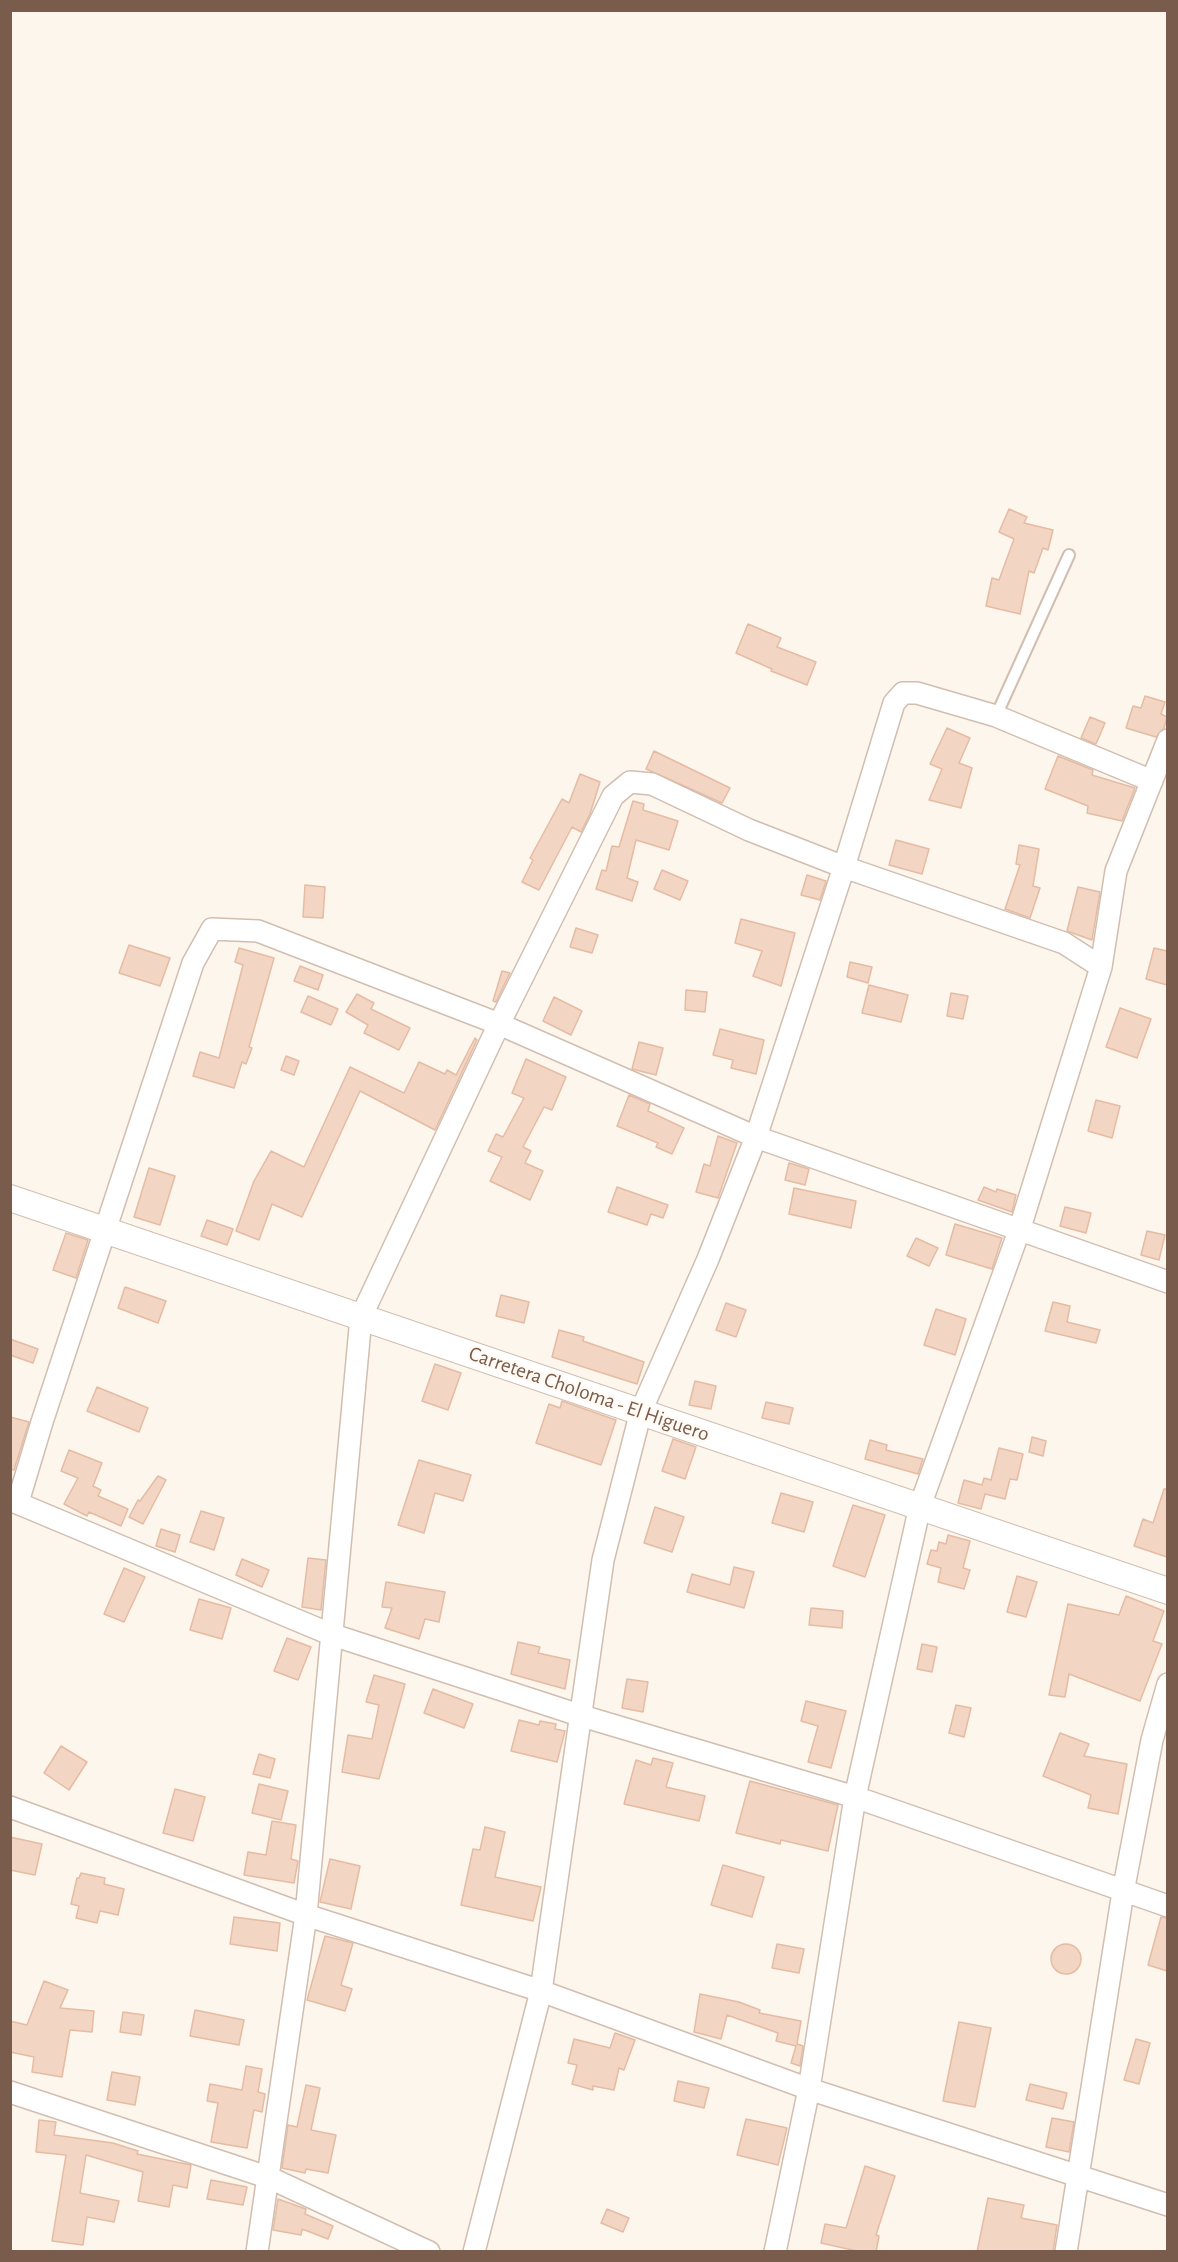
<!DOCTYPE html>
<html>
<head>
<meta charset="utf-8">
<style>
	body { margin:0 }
	#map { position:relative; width:1178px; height:2262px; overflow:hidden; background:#fdf6ec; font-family:"Alegreya Sans",sans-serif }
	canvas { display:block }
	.frame { position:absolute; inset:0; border:12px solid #7a5c4d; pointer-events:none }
</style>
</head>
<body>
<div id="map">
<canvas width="1178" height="2262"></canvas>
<div class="frame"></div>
</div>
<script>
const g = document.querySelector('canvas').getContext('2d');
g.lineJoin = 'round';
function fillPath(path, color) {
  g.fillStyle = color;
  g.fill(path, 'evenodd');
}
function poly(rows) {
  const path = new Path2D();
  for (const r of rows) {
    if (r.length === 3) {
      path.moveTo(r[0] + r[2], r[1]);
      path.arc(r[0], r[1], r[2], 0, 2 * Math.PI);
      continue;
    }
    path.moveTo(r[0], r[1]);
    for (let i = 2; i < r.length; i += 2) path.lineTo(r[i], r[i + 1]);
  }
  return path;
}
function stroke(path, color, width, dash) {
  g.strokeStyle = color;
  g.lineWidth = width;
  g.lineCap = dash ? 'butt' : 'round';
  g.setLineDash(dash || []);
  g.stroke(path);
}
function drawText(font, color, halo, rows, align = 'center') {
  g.font = font + ' "Alegreya Sans",sans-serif';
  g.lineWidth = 5;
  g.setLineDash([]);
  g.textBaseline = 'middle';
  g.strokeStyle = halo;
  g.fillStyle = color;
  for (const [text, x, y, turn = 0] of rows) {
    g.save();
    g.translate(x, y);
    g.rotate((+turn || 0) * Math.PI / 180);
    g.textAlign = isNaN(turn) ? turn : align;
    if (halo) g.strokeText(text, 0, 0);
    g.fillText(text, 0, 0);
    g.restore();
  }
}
const building = poly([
	[1009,509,1027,517,1024,523,1053,530,1048,550,1043,548,1034,573,1029,571,1020,614,986,606,992,578,999,580,1014,539,999,532,1009,509],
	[748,624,781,638,777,647,816,662,807,685,771,671,772,669,736,653,748,624],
	[1145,696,1165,702,1161,714,1167,717,1164,728,1156,737,1126,728,1133,706,1141,708,1145,696],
	[1090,717,1105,723,1096,744,1081,738,1090,717],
	[947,728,970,738,959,763,972,768,961,808,929,800,942,769,930,764,947,728],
	[654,751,730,788,722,803,646,769,654,751],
	[1058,756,1093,770,1092,775,1135,788,1122,821,1087,813,1088,806,1045,789,1058,756],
	[580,774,600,782,590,814,581,832,572,827,539,890,522,882,533,860,530,858,562,799,569,803,580,774],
	[633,801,644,804,643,810,678,821,669,850,636,840,627,878,638,882,632,901,596,889,602,870,606,871,612,846,619,847,633,801],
	[896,840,929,849,922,874,889,865,896,840],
	[1019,845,1039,849,1033,886,1040,888,1030,918,1005,909,1020,865,1016,864,1019,845],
	[662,870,688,881,680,900,654,889,662,870],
	[807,875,826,881,820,900,801,895,807,875],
	[305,885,325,887,323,918,303,917,305,885],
	[1078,887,1100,892,1092,940,1067,931,1078,887],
	[741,919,795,933,781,986,753,976,762,951,735,943,741,919],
	[576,928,598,935,592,953,570,947,576,928],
	[129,945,170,958,160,986,119,973,129,945],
	[239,948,274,958,249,1047,252,1048,246,1064,242,1062,234,1088,193,1076,200,1052,219,1058,243,965,235,962,239,948],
	[1154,948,1167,951,1167,985,1146,979,1154,948],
	[850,962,872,967,868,983,847,977,850,962],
	[300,966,323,975,318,990,294,981,300,966],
	[502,971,510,973,496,1002,493,1001,502,971],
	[869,985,908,995,901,1022,862,1013,869,985],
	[686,990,707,992,705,1012,685,1010,686,990],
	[951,993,968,996,963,1019,947,1016,951,993],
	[357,994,374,1003,371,1009,410,1028,399,1050,364,1033,368,1025,346,1012,357,994],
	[308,996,338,1009,331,1025,301,1012,308,996],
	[554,997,582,1011,571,1035,543,1021,554,997],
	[1120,1008,1151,1019,1137,1058,1106,1047,1120,1008],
	[720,1029,764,1040,756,1074,731,1068,733,1060,713,1055,720,1029],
	[475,1038,477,1040,435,1130,360,1091,302,1217,272,1204,259,1240,236,1231,254,1181,271,1151,304,1167,350,1067,404,1093,419,1062,445,1074,447,1070,456,1075,475,1038],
	[639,1042,663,1048,656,1075,632,1069,639,1042],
	[286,1056,299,1061,294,1075,281,1070,286,1056],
	[526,1059,566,1077,552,1110,544,1107,523,1147,531,1151,525,1163,543,1171,530,1200,490,1181,502,1157,488,1151,496,1134,503,1137,524,1098,512,1093,526,1059],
	[629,1095,650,1104,648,1111,684,1128,672,1154,656,1147,658,1143,617,1126,629,1095],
	[1096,1100,1120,1106,1112,1138,1088,1131,1096,1100],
	[718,1136,737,1143,718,1198,696,1192,704,1164,710,1166,718,1136],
	[789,1163,809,1169,805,1185,785,1180,789,1163],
	[149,1168,175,1176,160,1225,134,1217,149,1168],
	[617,1187,668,1205,663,1218,651,1214,647,1225,608,1212,617,1187],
	[984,1187,996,1192,997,1189,1016,1195,1012,1212,978,1200,984,1187],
	[794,1188,856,1201,851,1228,789,1214,794,1188],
	[1065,1207,1091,1213,1086,1233,1060,1226,1065,1207],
	[207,1220,233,1229,227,1245,201,1236,207,1220],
	[955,1224,1002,1238,992,1269,946,1255,955,1224],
	[1147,1231,1165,1235,1159,1260,1141,1255,1147,1231],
	[66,1233,88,1240,76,1278,53,1270,66,1233],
	[916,1238,938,1248,929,1266,907,1256,916,1238],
	[125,1287,166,1301,158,1323,118,1308,125,1287],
	[501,1295,529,1302,524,1323,496,1316,501,1295],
	[1053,1302,1070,1306,1067,1322,1100,1330,1096,1343,1045,1331,1053,1302],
	[726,1303,746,1310,736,1337,716,1330,726,1303],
	[936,1309,966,1319,955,1355,924,1345,936,1309],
	[559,1330,584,1337,583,1341,644,1362,637,1384,552,1357,559,1330],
	[10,1339,38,1349,33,1363,10,1355,10,1339],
	[435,1364,461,1373,448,1410,422,1401,435,1364],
	[695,1381,716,1386,711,1409,689,1405,695,1381],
	[97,1387,148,1408,139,1432,87,1411,97,1387],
	[562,1401,616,1420,601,1465,536,1443,549,1404,560,1408,562,1401],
	[766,1402,793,1408,789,1424,762,1418,766,1402],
	[10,1417,29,1422,14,1470,10,1469,10,1417],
	[1032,1437,1046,1441,1043,1456,1029,1452,1032,1437],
	[673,1439,696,1447,685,1479,662,1471,673,1439],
	[870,1440,887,1445,886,1450,923,1459,918,1474,865,1459,870,1440],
	[999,1448,1023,1454,1017,1480,1010,1479,1005,1499,985,1494,981,1509,958,1503,964,1480,982,1485,984,1478,991,1480,999,1448],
	[69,1450,102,1463,93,1486,101,1490,98,1496,128,1509,121,1526,89,1512,87,1516,64,1504,78,1478,61,1471,69,1450],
	[419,1460,471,1475,463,1501,435,1493,424,1533,398,1525,419,1460],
	[158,1476,166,1480,143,1524,129,1517,138,1500,140,1501,158,1476],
	[1164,1489,1167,1489,1167,1557,1134,1546,1143,1519,1153,1523,1164,1489],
	[781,1493,813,1502,804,1532,772,1523,781,1493],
	[853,1505,885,1515,865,1577,833,1566,853,1505],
	[655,1507,684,1517,672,1552,644,1543,655,1507],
	[201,1511,224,1518,214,1550,190,1542,201,1511],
	[161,1529,180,1535,175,1552,156,1546,161,1529],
	[948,1535,970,1541,963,1568,970,1570,964,1589,938,1582,941,1568,927,1564,931,1550,937,1551,939,1542,946,1544,948,1535],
	[308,1558,326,1560,321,1610,302,1607,308,1558],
	[242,1559,269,1570,262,1587,236,1575,242,1559],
	[734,1567,754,1572,744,1608,687,1592,692,1574,730,1585,734,1567],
	[124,1568,145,1577,124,1622,104,1614,124,1568],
	[1017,1576,1037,1582,1026,1617,1007,1612,1017,1576],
	[386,1582,445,1592,439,1622,425,1619,419,1639,385,1628,392,1608,382,1607,386,1582],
	[1126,1596,1164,1611,1153,1641,1162,1644,1140,1701,1069,1674,1065,1697,1049,1695,1068,1604,1119,1615,1126,1596],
	[199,1599,231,1608,222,1639,190,1630,199,1599],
	[811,1608,843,1611,842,1628,809,1625,811,1608],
	[287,1638,311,1647,298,1680,274,1671,287,1638],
	[518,1642,540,1647,538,1653,570,1660,565,1689,511,1674,518,1642],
	[922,1644,937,1647,932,1672,917,1669,922,1644],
	[374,1675,405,1684,379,1779,342,1772,348,1735,372,1739,379,1705,366,1702,374,1675],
	[627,1679,648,1682,643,1712,622,1708,627,1679],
	[433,1689,473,1704,464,1728,424,1713,433,1689],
	[806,1701,846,1711,831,1768,808,1762,818,1726,801,1721,806,1701],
	[956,1705,971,1708,964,1737,949,1733,956,1705],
	[519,1720,539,1725,540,1721,556,1724,555,1729,565,1731,557,1762,511,1751,519,1720],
	[1060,1733,1089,1744,1084,1756,1127,1764,1118,1814,1088,1808,1091,1795,1043,1776,1060,1733],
	[61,1746,87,1762,69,1790,44,1773,61,1746],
	[259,1754,275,1759,270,1778,253,1774,259,1754],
	[653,1758,673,1763,666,1787,705,1796,699,1821,624,1804,636,1760,651,1765,653,1758],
	[750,1781,838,1805,828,1851,781,1840,780,1844,736,1833,750,1781],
	[259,1784,288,1791,281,1820,252,1813,259,1784],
	[175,1789,205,1797,193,1841,163,1833,175,1789],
	[272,1821,296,1825,291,1859,298,1861,294,1883,244,1875,248,1852,266,1855,272,1821],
	[485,1827,505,1832,495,1877,541,1887,533,1921,461,1905,473,1849,480,1850,485,1827],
	[10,1837,42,1844,35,1875,10,1870,10,1837],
	[330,1859,360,1866,351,1909,320,1902,330,1859],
	[723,1865,764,1877,752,1917,711,1905,723,1865],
	[81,1873,105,1878,104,1884,124,1889,118,1915,100,1911,97,1923,76,1918,79,1906,71,1904,77,1878,79,1878,81,1873],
	[234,1917,280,1923,277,1951,230,1944,234,1917],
	[1161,1917,1167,1918,1167,1971,1148,1965,1161,1917],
	[325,1936,353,1943,341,1985,352,1989,345,2011,307,2000,325,1936],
	[777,1944,804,1949,799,1973,772,1968,777,1944],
	[1066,1959,15],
	[44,1981,68,1990,60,2008,94,2011,92,2032,70,2030,62,2077,32,2072,34,2057,10,2052,10,2021,27,2025,44,1981],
	[700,1994,739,2002,760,2010,759,2013,801,2021,797,2044,803,2046,800,2066,791,2063,796,2046,776,2041,778,2033,727,2015,721,2039,694,2032,700,1994],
	[195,2010,244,2020,239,2045,190,2036,195,2010],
	[123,2012,144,2015,141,2035,120,2032,123,2012],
	[959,2022,991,2028,975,2107,943,2101,959,2022],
	[615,2033,635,2040,624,2070,619,2068,614,2090,593,2086,593,2090,572,2084,577,2065,568,2063,574,2039,610,2048,615,2033],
	[1136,2039,1150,2043,1139,2084,1124,2080,1136,2039],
	[246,2066,262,2069,258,2092,265,2094,262,2112,254,2110,247,2148,211,2142,218,2103,207,2101,210,2084,242,2090,246,2066],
	[112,2072,140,2077,135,2105,107,2100,112,2072],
	[678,2081,709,2088,704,2108,674,2101,678,2081],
	[1030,2084,1067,2093,1063,2109,1026,2100,1030,2084],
	[306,2085,320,2088,311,2130,336,2135,328,2173,306,2169,305,2173,282,2168,288,2125,297,2127,306,2085],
	[1052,2118,1074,2122,1069,2152,1046,2147,1052,2118],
	[746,2119,787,2128,778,2165,737,2155,746,2119],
	[39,2120,56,2122,54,2135,113,2143,138,2151,137,2154,191,2165,187,2188,173,2185,169,2207,138,2201,143,2172,86,2155,80,2193,119,2201,114,2222,87,2217,83,2245,52,2241,66,2155,36,2152,39,2120],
	[865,2166,895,2176,876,2235,879,2236,876,2252,861,2252,821,2243,825,2224,846,2228,865,2166],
	[211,2180,247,2187,243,2205,207,2199,211,2180],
	[988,2198,1024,2205,1021,2218,1057,2225,1053,2252,977,2252,988,2198],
	[278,2199,306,2209,305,2214,333,2226,328,2239,302,2229,301,2235,273,2230,278,2199],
	[607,2209,629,2218,623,2232,601,2223,607,2209]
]);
fillPath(building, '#f3d5c3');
stroke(building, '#e6bba3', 1.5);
const service = poly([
	[996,716,1069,555]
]);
const minor = poly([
	[10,1500,330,1634,582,1716,855,1797,1168,1906],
	[18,1502,42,1422,193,963,212,929,258,931,499,1024,756,1137,1168,1282],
	[10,1807,306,1915,541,1991,809,2089,1168,2205],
	[10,2092,270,2178,429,2252],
	[257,2252,306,1915,361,1317,499,1024,613,796,630,782,652,784,749,830,844,867,1064,943,1101,967],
	[474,2252,541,1991,603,1560,641,1411,708,1259,756,1137,844,867,894,703,903,693,917,693,996,716,1152,781],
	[775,2252,809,2089,855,1797,920,1506,1019,1231,1101,967,1116,871,1168,740],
	[1066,2252,1123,1892,1152,1740,1168,1684]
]);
const tertiary = poly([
	[10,1198,1168,1591]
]);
stroke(service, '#d1beb0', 14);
stroke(minor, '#d1beb0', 24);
stroke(tertiary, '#d1beb0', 28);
stroke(service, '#fff', 10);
stroke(minor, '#fff', 21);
stroke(tertiary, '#fff', 26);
drawText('21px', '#7a5c4d', '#fffaf3', [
	["Carretera Choloma - El Higuero",589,1394,19]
]);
</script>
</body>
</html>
